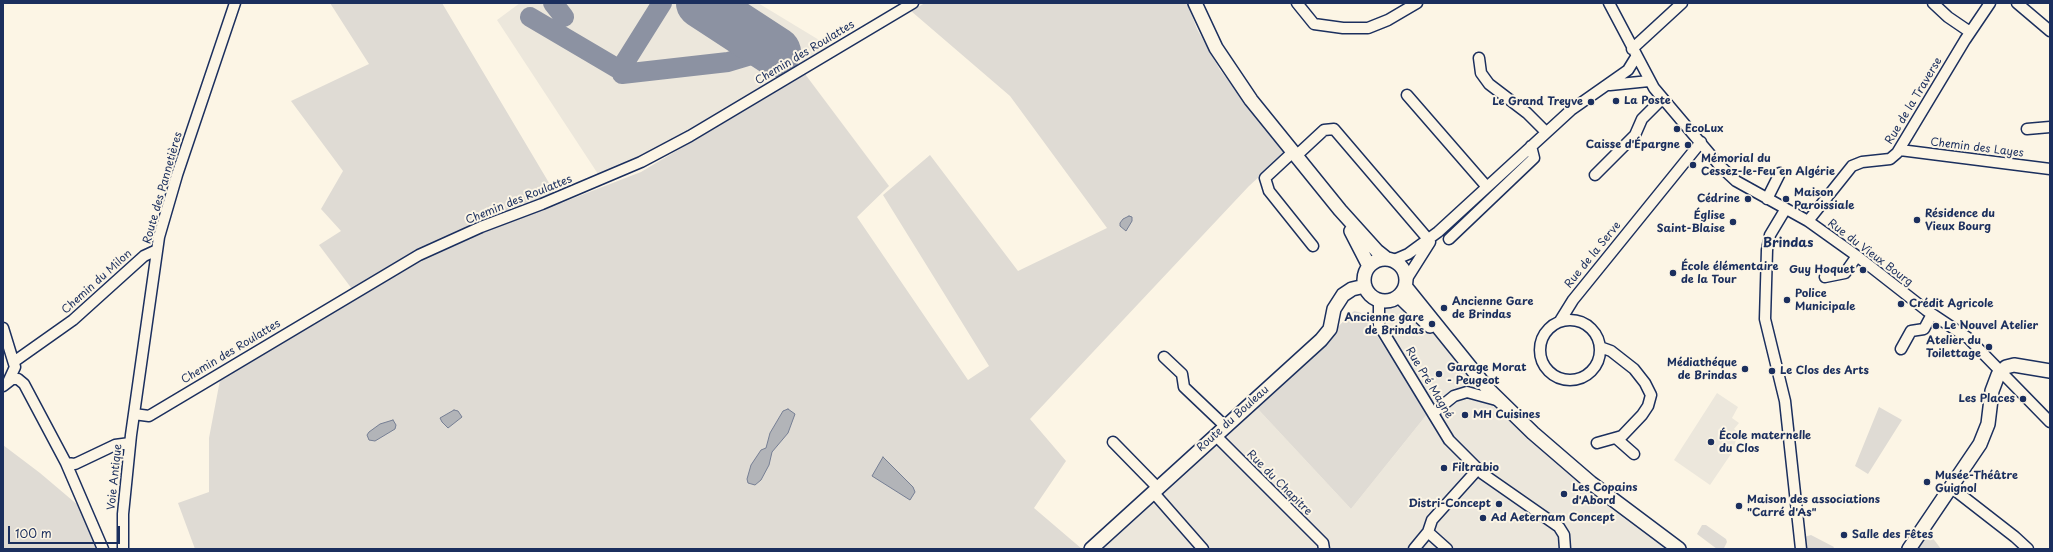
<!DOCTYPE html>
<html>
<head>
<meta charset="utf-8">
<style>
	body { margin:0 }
	#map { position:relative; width:2053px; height:552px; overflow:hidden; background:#fcf5e5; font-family:"Playpen Sans",sans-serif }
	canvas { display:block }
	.frame { position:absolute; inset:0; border:4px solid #1b2f5e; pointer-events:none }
	.scale { position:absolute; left:8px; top:526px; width:112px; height:18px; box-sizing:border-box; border:2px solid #1b2f5e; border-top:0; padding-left:5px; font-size:12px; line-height:14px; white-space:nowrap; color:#1b2f5e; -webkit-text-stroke:3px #fcf5e5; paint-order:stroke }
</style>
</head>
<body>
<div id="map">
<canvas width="2053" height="552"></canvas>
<div class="frame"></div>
<div class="scale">100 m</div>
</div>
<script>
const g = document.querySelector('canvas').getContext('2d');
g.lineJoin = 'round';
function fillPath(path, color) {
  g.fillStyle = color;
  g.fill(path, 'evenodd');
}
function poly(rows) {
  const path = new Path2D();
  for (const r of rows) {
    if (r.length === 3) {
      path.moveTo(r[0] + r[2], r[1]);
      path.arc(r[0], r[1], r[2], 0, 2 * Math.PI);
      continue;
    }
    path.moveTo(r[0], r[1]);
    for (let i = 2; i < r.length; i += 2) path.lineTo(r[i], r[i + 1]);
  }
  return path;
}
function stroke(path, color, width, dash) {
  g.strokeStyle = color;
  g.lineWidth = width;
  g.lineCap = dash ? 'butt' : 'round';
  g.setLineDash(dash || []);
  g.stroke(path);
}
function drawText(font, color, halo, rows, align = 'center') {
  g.font = font + ' "Playpen Sans",sans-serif';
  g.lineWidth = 4;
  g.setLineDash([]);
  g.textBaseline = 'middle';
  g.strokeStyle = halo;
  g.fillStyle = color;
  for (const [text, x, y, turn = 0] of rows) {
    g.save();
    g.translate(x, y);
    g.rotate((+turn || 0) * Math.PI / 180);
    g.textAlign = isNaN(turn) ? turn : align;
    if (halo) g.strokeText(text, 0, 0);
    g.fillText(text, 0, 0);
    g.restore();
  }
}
fillPath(poly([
	[520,3,758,3,829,46,684,133,639,157,598,174,497,20],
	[1401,303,1444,343,1490,401,1564,470,1614,511,1667,549,1103,549,1256,407,1351,509,1428,413,1362,313],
	[1717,393,1738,407,1732,418,1739,423,1734,429,1738,432,1733,451,1710,485,1674,460]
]), '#ece7dc');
fillPath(poly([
	[330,3,442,3,561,203,641,172,805,74,889,186,857,217,968,380,989,366,883,195,930,155,1018,271,1107,228,1010,96,911,11,925,3,1187,3,1197,29,1220,70,1286,152,1249,186,1030,419,1066,461,1034,508,1082,549,195,549,178,503,209,492,209,438,220,380,358,297,319,245,341,231,321,209,343,171,291,101,369,64],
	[1354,311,1362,313,1428,413,1351,509,1256,407],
	[1879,407,1902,420,1868,474,1855,466],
	[3,445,40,473,79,506,99,549,3,549],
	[1702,525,1706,525,1726,539,1727,542,1724,548,1717,549,1697,534],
	[1928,533,1935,541,1941,549,1917,549],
	[1811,535,1834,547,1833,549,1805,549,1804,537]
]), '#dfdbd4');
const water = poly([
	[1129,216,1132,217,1132,221,1126,231,1120,226,1120,223,1123,219,1129,216],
	[788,409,795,414,788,433,772,452,769,465,761,480,755,485,748,483,747,479,751,465,761,450,766,448,770,433,783,411,788,409],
	[454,410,458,411,462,417,448,428,442,422,440,418,454,410],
	[393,420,396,425,395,429,375,441,369,440,367,435,369,432,380,424,393,420],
	[883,457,913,487,915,492,910,500,872,476,883,457]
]);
fillPath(water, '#b2b4b8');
stroke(water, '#767f94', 1);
stroke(poly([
	[553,3,564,17],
	[530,17,620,70,662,3],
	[622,74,728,62,748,56,767,46]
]), '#8c92a2', 20);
stroke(poly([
	[701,3,776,52]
]), '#8c92a2', 50);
const minor = poly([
	[1297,3,1314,24,1343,28,1368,28,1388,20,1417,3],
	[1609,3,1654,88,1720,166,1736,181,1808,221,1857,256,1926,310,1968,338,2050,422],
	[1933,3,1948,17,1970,32],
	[2017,3,2050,31],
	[1632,49,1682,3],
	[1479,58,1481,73,1489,84,1527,113,1546,132],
	[1610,85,1649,81],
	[1407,95,1487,187],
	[2027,129,2050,127],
	[1900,150,2050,169],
	[1293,152,1265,178,1269,191,1313,246],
	[1296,156,1324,130,1334,129,1428,239],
	[1595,175,1635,135,1642,119,1662,99],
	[1767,199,1780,173],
	[1785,210,1770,235,1767,250,1765,319,1785,401,1801,549],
	[1808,221,1852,166,1862,162,1890,159,1897,153,1965,40,1990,3],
	[1449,239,1534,158,1531,146],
	[1394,260,1408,254,1438,232,1571,110,1628,70,1636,57],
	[1825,277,1845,273,1857,256],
	[1406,280,1430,242],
	[1379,300,1379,325,1449,440,1483,474,1559,527,1564,535,1565,549],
	[1570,350,30],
	[1560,321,1573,300,1701,142],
	[3,328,15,367,9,380],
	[1901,349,1911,331,1924,329,1932,314],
	[1164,357,1182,374,1184,387,1225,426],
	[15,361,73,320,144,256,157,250],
	[3,386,12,379,18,379,24,384,66,463,103,549],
	[1433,413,1454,396,1467,392,1500,401],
	[134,414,149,416,419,255,481,227,542,204,641,162,690,136,913,3],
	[1215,435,1323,543,1324,549],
	[1617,439,1634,454],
	[1113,442,1157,487],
	[1597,443,1622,436,1642,415,1648,406,1651,395,1645,383,1634,369,1611,351,1600,347],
	[66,463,75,464,115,445,130,443],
	[1952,488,2015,537,2028,549],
	[1153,492,1203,549],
	[123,549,123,514,131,435,159,237,177,175,235,3],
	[1414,549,1428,532],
	[1447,549,1428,532,1432,520,1478,469]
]);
const major = poly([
	[1195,3,1216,48,1251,100,1340,210,1377,251,1387,259],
	[1351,231,1369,266],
	[1385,280,21],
	[1405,286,1488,389,1533,433,1591,483,1679,549],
	[1399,296,1430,326],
	[1091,549,1321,340,1330,329,1334,309,1343,295,1352,289,1365,286],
	[1909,549,1980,444,1988,424,1992,391,1998,375,2006,367,2014,365,2050,371]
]);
stroke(minor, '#1b2f5e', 13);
stroke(major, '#1b2f5e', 16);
stroke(minor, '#fcf5e5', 10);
stroke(major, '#fcf5e5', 13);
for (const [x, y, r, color] of [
	[1616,101,4,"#1b2f5e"],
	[1591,102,4,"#1b2f5e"],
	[1677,129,4,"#1b2f5e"],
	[1688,145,4,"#1b2f5e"],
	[1693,165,4,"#1b2f5e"],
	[1748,199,4,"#1b2f5e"],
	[1786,199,4,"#1b2f5e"],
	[1917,220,4,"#1b2f5e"],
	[1733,222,4,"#1b2f5e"],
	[1863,270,4,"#1b2f5e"],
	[1673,273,4,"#1b2f5e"],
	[1787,300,4,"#1b2f5e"],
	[1901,304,4,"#1b2f5e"],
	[1444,308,4,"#1b2f5e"],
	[1432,324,4,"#1b2f5e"],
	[1936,326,4,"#1b2f5e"],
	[1989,347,4,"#1b2f5e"],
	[1745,369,4,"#1b2f5e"],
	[1772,371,4,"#1b2f5e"],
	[1439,374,4,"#1b2f5e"],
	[2023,399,4,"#1b2f5e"],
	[1465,415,4,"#1b2f5e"],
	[1711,442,4,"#1b2f5e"],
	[1444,468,4,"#1b2f5e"],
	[1927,482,4,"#1b2f5e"],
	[1564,494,4,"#1b2f5e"],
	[1499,504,4,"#1b2f5e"],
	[1739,506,4,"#1b2f5e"],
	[1483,518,4,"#1b2f5e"],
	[1844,535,4,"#1b2f5e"]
]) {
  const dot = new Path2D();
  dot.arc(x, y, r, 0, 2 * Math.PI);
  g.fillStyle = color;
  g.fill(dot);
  stroke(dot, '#fcf5e5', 1.5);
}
drawText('11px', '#1b2f5e', '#fcf5e5', [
	["Chemin des Roulattes",805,53,-31],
	["Rue de la Traverse",1914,101,-59],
	["Chemin des Layes",1977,148,7],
	["Route des Pannetières",163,188,-74],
	["Chemin des Roulattes",519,200,-22],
	["Rue du Vieux Bourg",1870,253,37],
	["Rue de la Serve",1593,255,-51],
	["Chemin du Milon",97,282,-42],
	["Chemin des Roulattes",231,352,-31],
	["Rue Pré Magné",1429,383,59],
	["Route du Bouleau",1233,419,-42],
	["Voie Antique",115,477,-84],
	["Rue du Chapitre",1279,483,45]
]);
drawText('bold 11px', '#1b2f5e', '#fcf5e5', [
	["La Poste",1624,101],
	["Le Grand Treyve",1583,102,"right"],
	["EcoLux",1685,129],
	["Caisse d'Épargne",1680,145,"right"],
	["Mémorial du",1701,159],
	["Cessez-le-Feu en Algérie",1701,172],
	["Maison",1794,193],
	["Paroissiale",1794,206],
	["Cédrine",1740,199,"right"],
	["Résidence du",1925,214],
	["Vieux Bourg",1925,227],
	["Église",1725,216,"right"],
	["Saint-Blaise",1725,229,"right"],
	["École élémentaire",1681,267],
	["de la Tour",1681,280],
	["Guy Hoquet",1855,270,"right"],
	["Police",1795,294],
	["Municipale",1795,307],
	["Ancienne Gare",1452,302],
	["de Brindas",1452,315],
	["Crédit Agricole",1909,304],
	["Ancienne gare",1424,318,"right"],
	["de Brindas",1424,331,"right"],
	["Le Nouvel Atelier",1944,326],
	["Atelier du",1981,341,"right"],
	["Toilettage",1981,354,"right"],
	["Médiathéque",1737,363,"right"],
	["de Brindas",1737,376,"right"],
	["Garage Morat",1447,368],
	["- Peugeot",1447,381],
	["Le Clos des Arts",1780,371],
	["Les Places",2015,399,"right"],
	["MH Cuisines",1473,415],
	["École maternelle",1719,436],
	["du Clos",1719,449],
	["Filtrabio",1452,468],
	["Musée-Théâtre",1935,476],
	["Guignol",1935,489],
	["Les Copains",1572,488],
	["d'Abord",1572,501],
	["Maison des associations",1747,500],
	["\"Carré d'As\"",1747,513],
	["Distri-Concept",1491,504,"right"],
	["Ad Aeternam Concept",1491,518],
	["Salle des Fêtes",1852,535]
], 'left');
drawText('bold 13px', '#1b2f5e', '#fcf5e5', [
	["Brindas",1788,243]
]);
</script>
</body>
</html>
